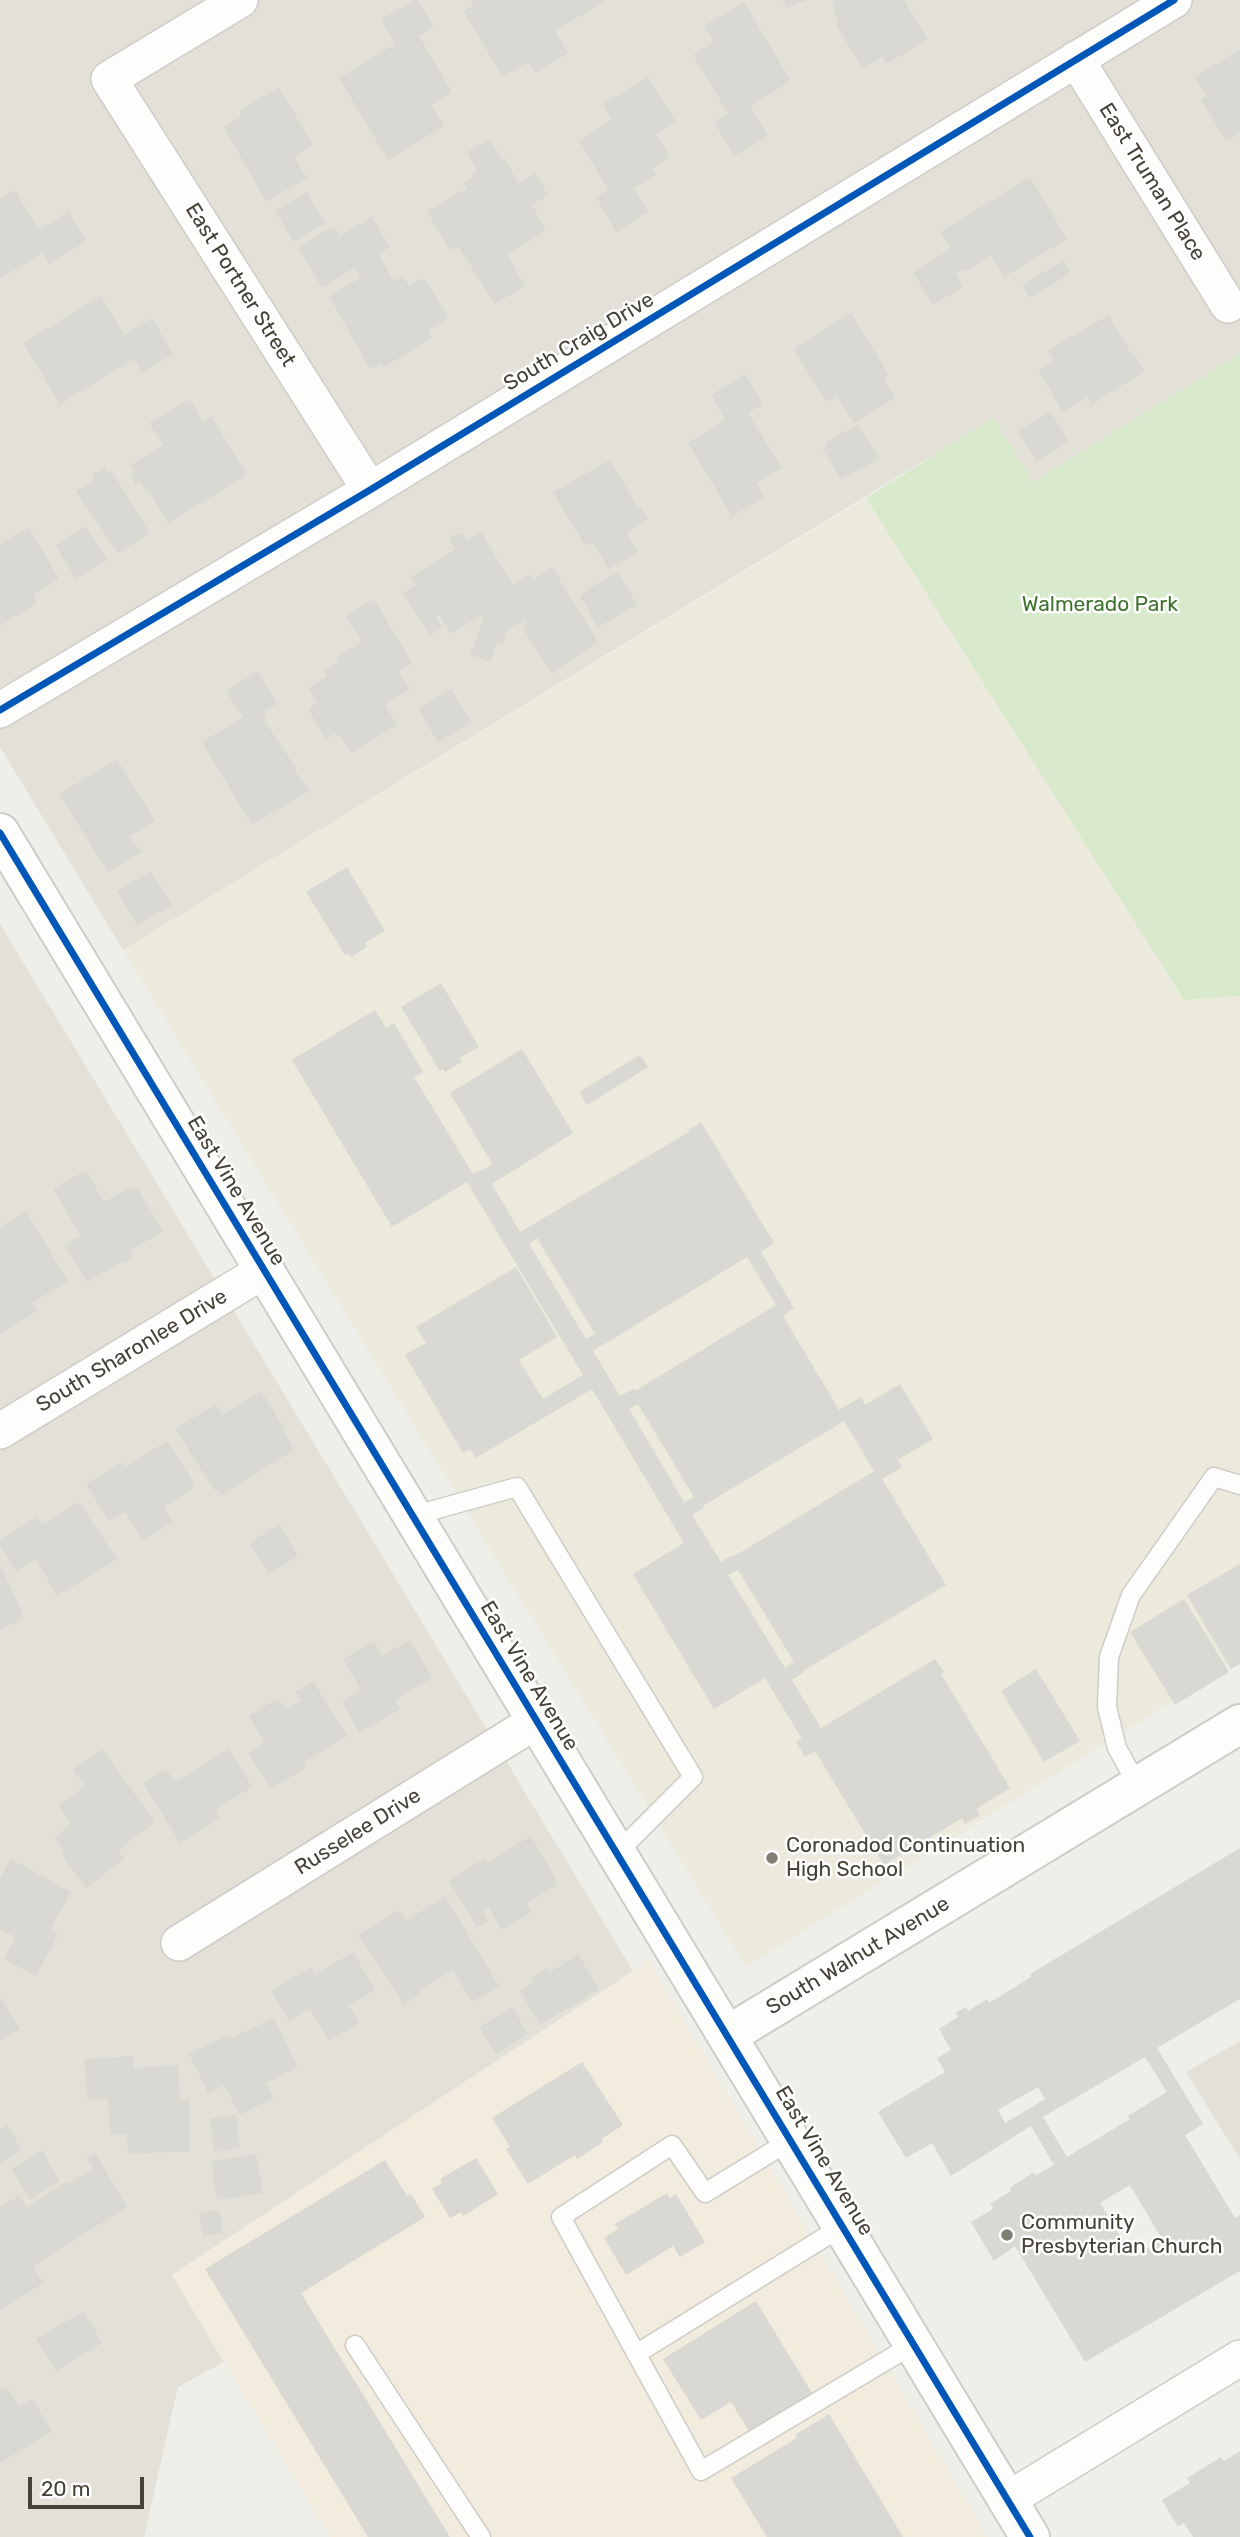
<!DOCTYPE html>
<html>
<head>
<meta charset="utf-8">
<style>
	body { margin:0 }
	#map { position:relative; width:1240px; height:2537px; overflow:hidden; background:#efefea; font-family:Rubik,sans-serif }
	canvas { display:block }
	.scale { position:absolute; left:28px; top:2477px; width:116px; height:32px; box-sizing:border-box; border:4px solid #454136; border-top:0; padding-left:9px; font-size:21px; line-height:24px; white-space:nowrap; color:#454136; -webkit-text-stroke:5px #fff; paint-order:stroke }
</style>
</head>
<body>
<div id="map">
<canvas width="1240" height="2537"></canvas>
<div class="scale">20 m</div>
</div>
<script>
const g = document.querySelector('canvas').getContext('2d');
g.lineJoin = 'round';
function fillPath(path, color) {
  g.fillStyle = color;
  g.fill(path, 'evenodd');
}
function poly(rows) {
  const path = new Path2D();
  for (const r of rows) {
    path.moveTo(r[0], r[1]);
    for (let i = 2; i < r.length; i += 2) path.lineTo(r[i], r[i + 1]);
  }
  return path;
}
function stroke(path, color, width, dash) {
  g.strokeStyle = color;
  g.lineWidth = width;
  g.lineCap = dash ? 'butt' : 'round';
  g.setLineDash(dash || []);
  g.stroke(path);
}
function drawText(font, color, halo, rows, align = 'center') {
  g.font = font + ' Rubik,sans-serif';
  g.lineWidth = 5;
  g.setLineDash([]);
  g.textBaseline = 'middle';
  g.strokeStyle = halo;
  g.fillStyle = color;
  for (const [text, x, y, turn = 0] of rows) {
    g.save();
    g.translate(x, y);
    g.rotate((+turn || 0) * Math.PI / 180);
    g.textAlign = isNaN(turn) ? turn : align;
    if (halo) g.strokeText(text, 0, 0);
    g.fillText(text, 0, 0);
    g.restore();
  }
}
fillPath(poly([
	[0,0,1240,0,1240,354,1033,482,992,419,123,950,0,747],
	[0,924,633,1971,172,2275,224,2362,178,2387,144,2537,0,2537],
	[1240,2041,1240,2159,1186,2072]
]), '#e3e1d7');
fillPath(poly([
	[649,1961,987,2537,330,2537,172,2275]
]), '#f1ecdd');
fillPath(poly([
	[866,498,1184,1000,1240,996,1240,1659,746,1967,123,950]
]), '#eceadc');
fillPath(poly([
	[1240,354,1240,996,1184,1000,866,498,993,418,1033,482]
]), '#d9e9cb');
fillPath(poly([
	[414,0,418,0,434,27,419,36,452,92,431,105,444,126,388,160,339,78,395,44,381,20],
	[473,0,607,0,555,31,568,53,535,73,528,62,503,77,463,11,473,5,471,1],
	[782,0,807,0,801,3,800,1,788,9],
	[832,0,904,0,928,39,887,64,882,57,863,69,835,23,838,22],
	[744,2,791,81,750,106,768,136,734,156,714,122,728,113,693,55,714,42,704,26],
	[1240,49,1240,133,1226,141,1201,100,1207,96,1195,77],
	[648,77,676,122,656,134,670,157,652,168,657,175,634,188,648,212,616,232,596,197,608,190,579,140,612,120,603,104],
	[279,87,313,145,294,157,307,178,266,202,224,127,242,116,239,111],
	[489,139,502,159,505,158,518,183,535,173,548,195,532,205,546,231,507,254,525,286,495,304,458,246,450,251,427,211,467,188,463,183,474,177,472,174,478,171,467,152],
	[1030,177,1067,239,1004,277,991,256,965,272,963,269,956,273,963,287,933,305,913,272,951,249,940,232],
	[15,190,39,230,68,212,87,241,49,264,42,253,0,279,0,199],
	[307,192,325,223,294,242,275,211],
	[372,217,390,247,378,254,394,281,403,276,409,286,424,278,449,318,428,330,432,338,384,367,381,363,370,369,329,296,360,278,354,268,322,288,298,247,334,226,340,236],
	[1064,260,1071,273,1030,298,1022,285],
	[101,296,124,335,152,318,173,354,142,373,134,359,60,404,23,343],
	[851,313,889,375,884,379,895,398,854,423,837,396,827,402,793,349],
	[1109,315,1133,357,1136,357,1145,371,1092,404,1088,397,1063,412,1038,370,1054,361,1048,350],
	[745,374,763,404,748,413,782,468,757,483,765,497,732,516,688,443,725,420,711,395],
	[190,399,203,422,212,417,247,475,168,523,148,490,146,492,140,482,136,485,130,474,135,471,131,465,163,445,149,423],
	[1050,411,1069,441,1037,462,1018,431],
	[858,424,879,459,841,479,822,448,827,446,825,443],
	[610,460,638,507,640,506,648,519,626,533,638,552,609,569,592,542,585,546,553,492],
	[105,467,108,472,111,470,150,533,118,553,76,491,95,479,92,475],
	[86,526,107,560,76,579,55,545],
	[29,527,59,579,33,595,37,603,0,626,0,544],
	[481,532,513,585,530,574,534,579,552,567,598,642,552,674,522,627,527,624,524,620,508,629,503,644,498,642,490,662,470,655,484,618,482,615,451,634,439,615,436,617,442,628,430,635,403,593,416,585,411,577,456,549,450,540,452,536,462,533,467,541],
	[618,572,637,605,598,627,580,596,587,592,586,590],
	[374,599,412,663,399,671,410,689,385,705,397,725,351,753,339,734,336,736,335,733,326,739,308,709,317,703,308,688,328,676,324,670,339,661,337,657,362,642,345,616],
	[258,671,277,704,263,712,266,719,264,720,296,768,294,769,309,791,252,825,202,742,243,717,226,691],
	[451,689,471,722,438,742,418,709],
	[117,759,155,821,130,836,141,852,108,872,59,794],
	[347,867,385,931,365,943,367,947,351,957,348,953,345,955,306,892],
	[151,871,172,905,137,925,117,891],
	[441,983,479,1047,460,1058,462,1062,445,1072,443,1069,440,1071,401,1007],
	[375,1010,386,1028,394,1023,423,1072,414,1077,473,1174,493,1165,450,1093,522,1049,573,1133,492,1184,520,1232,689,1132,688,1130,701,1122,774,1243,761,1252,794,1308,783,1316,839,1410,861,1397,865,1405,900,1384,933,1439,898,1460,902,1467,882,1479,946,1585,803,1671,804,1672,792,1680,821,1728,935,1659,944,1672,941,1674,1010,1788,976,1809,980,1816,965,1824,962,1818,884,1865,815,1751,805,1757,796,1742,802,1739,765,1678,714,1709,633,1574,684,1543,592,1389,476,1458,470,1449,463,1453,405,1355,426,1343,416,1327,516,1267,557,1337,519,1360,543,1399,583,1375,467,1182,392,1227,292,1060],
	[537,1238,595,1334,586,1339,529,1244],
	[747,1257,776,1305,635,1391,633,1389,620,1396,593,1351],
	[638,1404,694,1497,684,1502,629,1409],
	[844,1421,874,1471,733,1557,733,1555,721,1562,692,1515,704,1508,703,1506],
	[738,1570,794,1662,785,1668,728,1575],
	[640,1055,648,1067,587,1105,579,1092],
	[86,1170,104,1202,132,1186,134,1189,137,1188,163,1231,130,1251,133,1257,122,1264,121,1262,87,1282,65,1245,81,1236,53,1189],
	[26,1211,68,1281,32,1303,37,1311,0,1334,0,1227],
	[261,1391,285,1429,283,1430,294,1450,221,1495,218,1490,215,1491,175,1429,216,1404,222,1415],
	[167,1441,194,1483,191,1484,194,1488,164,1507,173,1522,143,1540,125,1512,109,1521,86,1484,122,1462,125,1467],
	[79,1502,117,1559,57,1596,36,1559,16,1572,0,1546,0,1540,37,1517,42,1525],
	[279,1524,298,1556,269,1574,249,1543],
	[1240,1564,1240,1664,1231,1669,1187,1595],
	[0,1565,23,1613,21,1614,23,1618,0,1630],
	[1184,1599,1229,1672,1175,1705,1130,1632],
	[410,1640,432,1678,395,1700,400,1709,359,1733,342,1702,361,1690,343,1659,374,1641,382,1656],
	[1036,1669,1080,1741,1044,1762,1001,1691],
	[313,1681,347,1736,304,1762,307,1767,271,1789,248,1752,264,1742,249,1716,278,1698,285,1709,301,1700,295,1692],
	[102,1749,155,1822,118,1850,125,1859,86,1888,62,1855,65,1852,54,1837,71,1825,58,1806,85,1786,73,1770],
	[229,1749,252,1787,215,1810,220,1818,180,1843,143,1783,166,1769,175,1782],
	[531,1836,556,1879,554,1880,557,1885,527,1903,532,1912,502,1930,488,1907,483,1911,488,1921,477,1927,449,1881,485,1858,488,1862],
	[1240,1848,1240,1999,1157,2048,1203,2124,1185,2135,1235,2218,1240,2215,1240,2271,1085,2362,1015,2246,994,2261,971,2222,993,2209,990,2204,1011,2191,1009,2188,1034,2172,1036,2175,1054,2165,1031,2126,951,2176,932,2143,906,2158,878,2112,945,2072,937,2058,951,2050,939,2029,958,2017,955,2013,966,2007,968,2011,987,1999,989,2003,1031,1977,1030,1974],
	[1145,2057,1167,2092,1128,2116,1130,2119,1067,2157,1043,2117],
	[1038,2087,1045,2099,1005,2123,998,2110],
	[1130,2185,1162,2239,1133,2257,1100,2203],
	[11,1859,71,1892,50,1930,58,1935,36,1976,4,1959,15,1937,0,1929,0,1878],
	[445,1896,499,1986,472,2002,453,1970,418,1991,420,1995,404,2004,358,1935,399,1910,406,1921],
	[353,1952,375,1990,349,2006,359,2023,329,2041,310,2009,289,2021,271,1991,311,1967,315,1975],
	[578,1954,599,1989,540,2025,520,1991,534,1981,532,1978,547,1968,550,1972],
	[0,1996,20,2029,0,2041],
	[512,2007,528,2034,496,2054,479,2027],
	[274,2018,298,2067,266,2083,274,2098,239,2115,225,2085,208,2093,189,2054,228,2035,230,2039],
	[133,2056,134,2068,178,2065,180,2101,190,2100,190,2151,128,2154,127,2134,110,2134,108,2099,87,2100,84,2059],
	[582,2062,623,2125,601,2139,603,2142,577,2159,575,2155,528,2184,506,2149,510,2147,492,2118],
	[236,2115,240,2148,214,2152,210,2118],
	[7,2125,22,2150,0,2164,0,2130],
	[42,2150,60,2181,30,2199,12,2169],
	[95,2153,127,2207,33,2266,44,2283,0,2310,0,2207,19,2196,27,2207,68,2181,69,2183,93,2168,86,2158],
	[256,2154,263,2193,217,2200,211,2161],
	[476,2158,498,2194,463,2216,461,2212,450,2218,432,2189,442,2183,440,2179],
	[385,2160,407,2196,411,2194,425,2217,301,2293,450,2537,368,2537,205,2269],
	[667,2193,670,2198,676,2194,705,2242,680,2257,673,2246,626,2275,604,2238,618,2229,615,2224],
	[219,2210,223,2233,203,2236,199,2212],
	[756,2301,812,2393,749,2431,731,2402,701,2420,663,2359],
	[84,2311,102,2343,56,2371,36,2339],
	[6,2386,19,2406,32,2399,52,2431,0,2463,0,2390],
	[829,2414,903,2537,767,2537,731,2478,797,2438,795,2435],
	[1240,2451,1240,2537,1193,2537,1184,2523,1178,2527,1162,2500,1190,2483,1187,2478,1221,2457,1224,2461]
]), '#d9d8d2');
const service = poly([
	[412,1516,517,1487,693,1777,617,1853],
	[1138,1786,1117,1748,1107,1707,1109,1657,1131,1595,1214,1477,1240,1485],
	[791,2140,705,2193,672,2145,561,2217,701,2471,914,2344],
	[355,2345,481,2537],
	[636,2354,843,2226]
]);
const minor = poly([
	[240,0,109,79,370,490],
	[1076,59,1228,305],
	[0,710,370,490,1174,0],
	[0,1431,263,1271],
	[179,1943,536,1721],
	[1007,2500,1240,2358]
]);
const tertiary = poly([
	[0,833,1030,2537],
	[728,2035,1240,1724]
]);
stroke(service, '#cdccc7', 21);
stroke(minor, '#cdccc7', 38);
stroke(tertiary, '#cdccc7', 42);
stroke(service, '#fdfdfc', 18);
stroke(minor, '#fdfdfc', 35);
stroke(tertiary, '#fdfdfc', 38);
stroke(poly([
	[0,710,370,490,1174,0],
	[0,833,1030,2537]
]), '#0057b8', 7);
for (const [x, y, r, color] of [
	[772,1858,7,"#807e75"],
	[1007,2235,7,"#807e75"]
]) {
  const dot = new Path2D();
  dot.arc(x, y, r, 0, 2 * Math.PI);
  g.fillStyle = color;
  g.fill(dot);
  stroke(dot, '#fff', 2.5);
}
drawText('21px', '#454136', '#fff', [
	["East Truman Place",1152,182,58],
	["East Portner Street",240,285,58],
	["South Craig Drive",579,342,-31],
	["East Vine Avenue",236,1191,59],
	["South Sharonlee Drive",132,1351,-31],
	["East Vine Avenue",529,1676,59],
	["Russelee Drive",358,1832,-32],
	["South Walnut Avenue",858,1956,-31],
	["East Vine Avenue",824,2161,59]
]);
drawText('21px', '#3f722d', '#fff', [
	["Walmerado Park",1100,605]
]);
drawText('21px', '#454136', '#fff', [
	["Coronadod Continuation",786,1846],
	["High School",786,1870],
	["Community",1021,2223],
	["Presbyterian Church",1021,2247]
], 'left');
</script>
</body>
</html>
